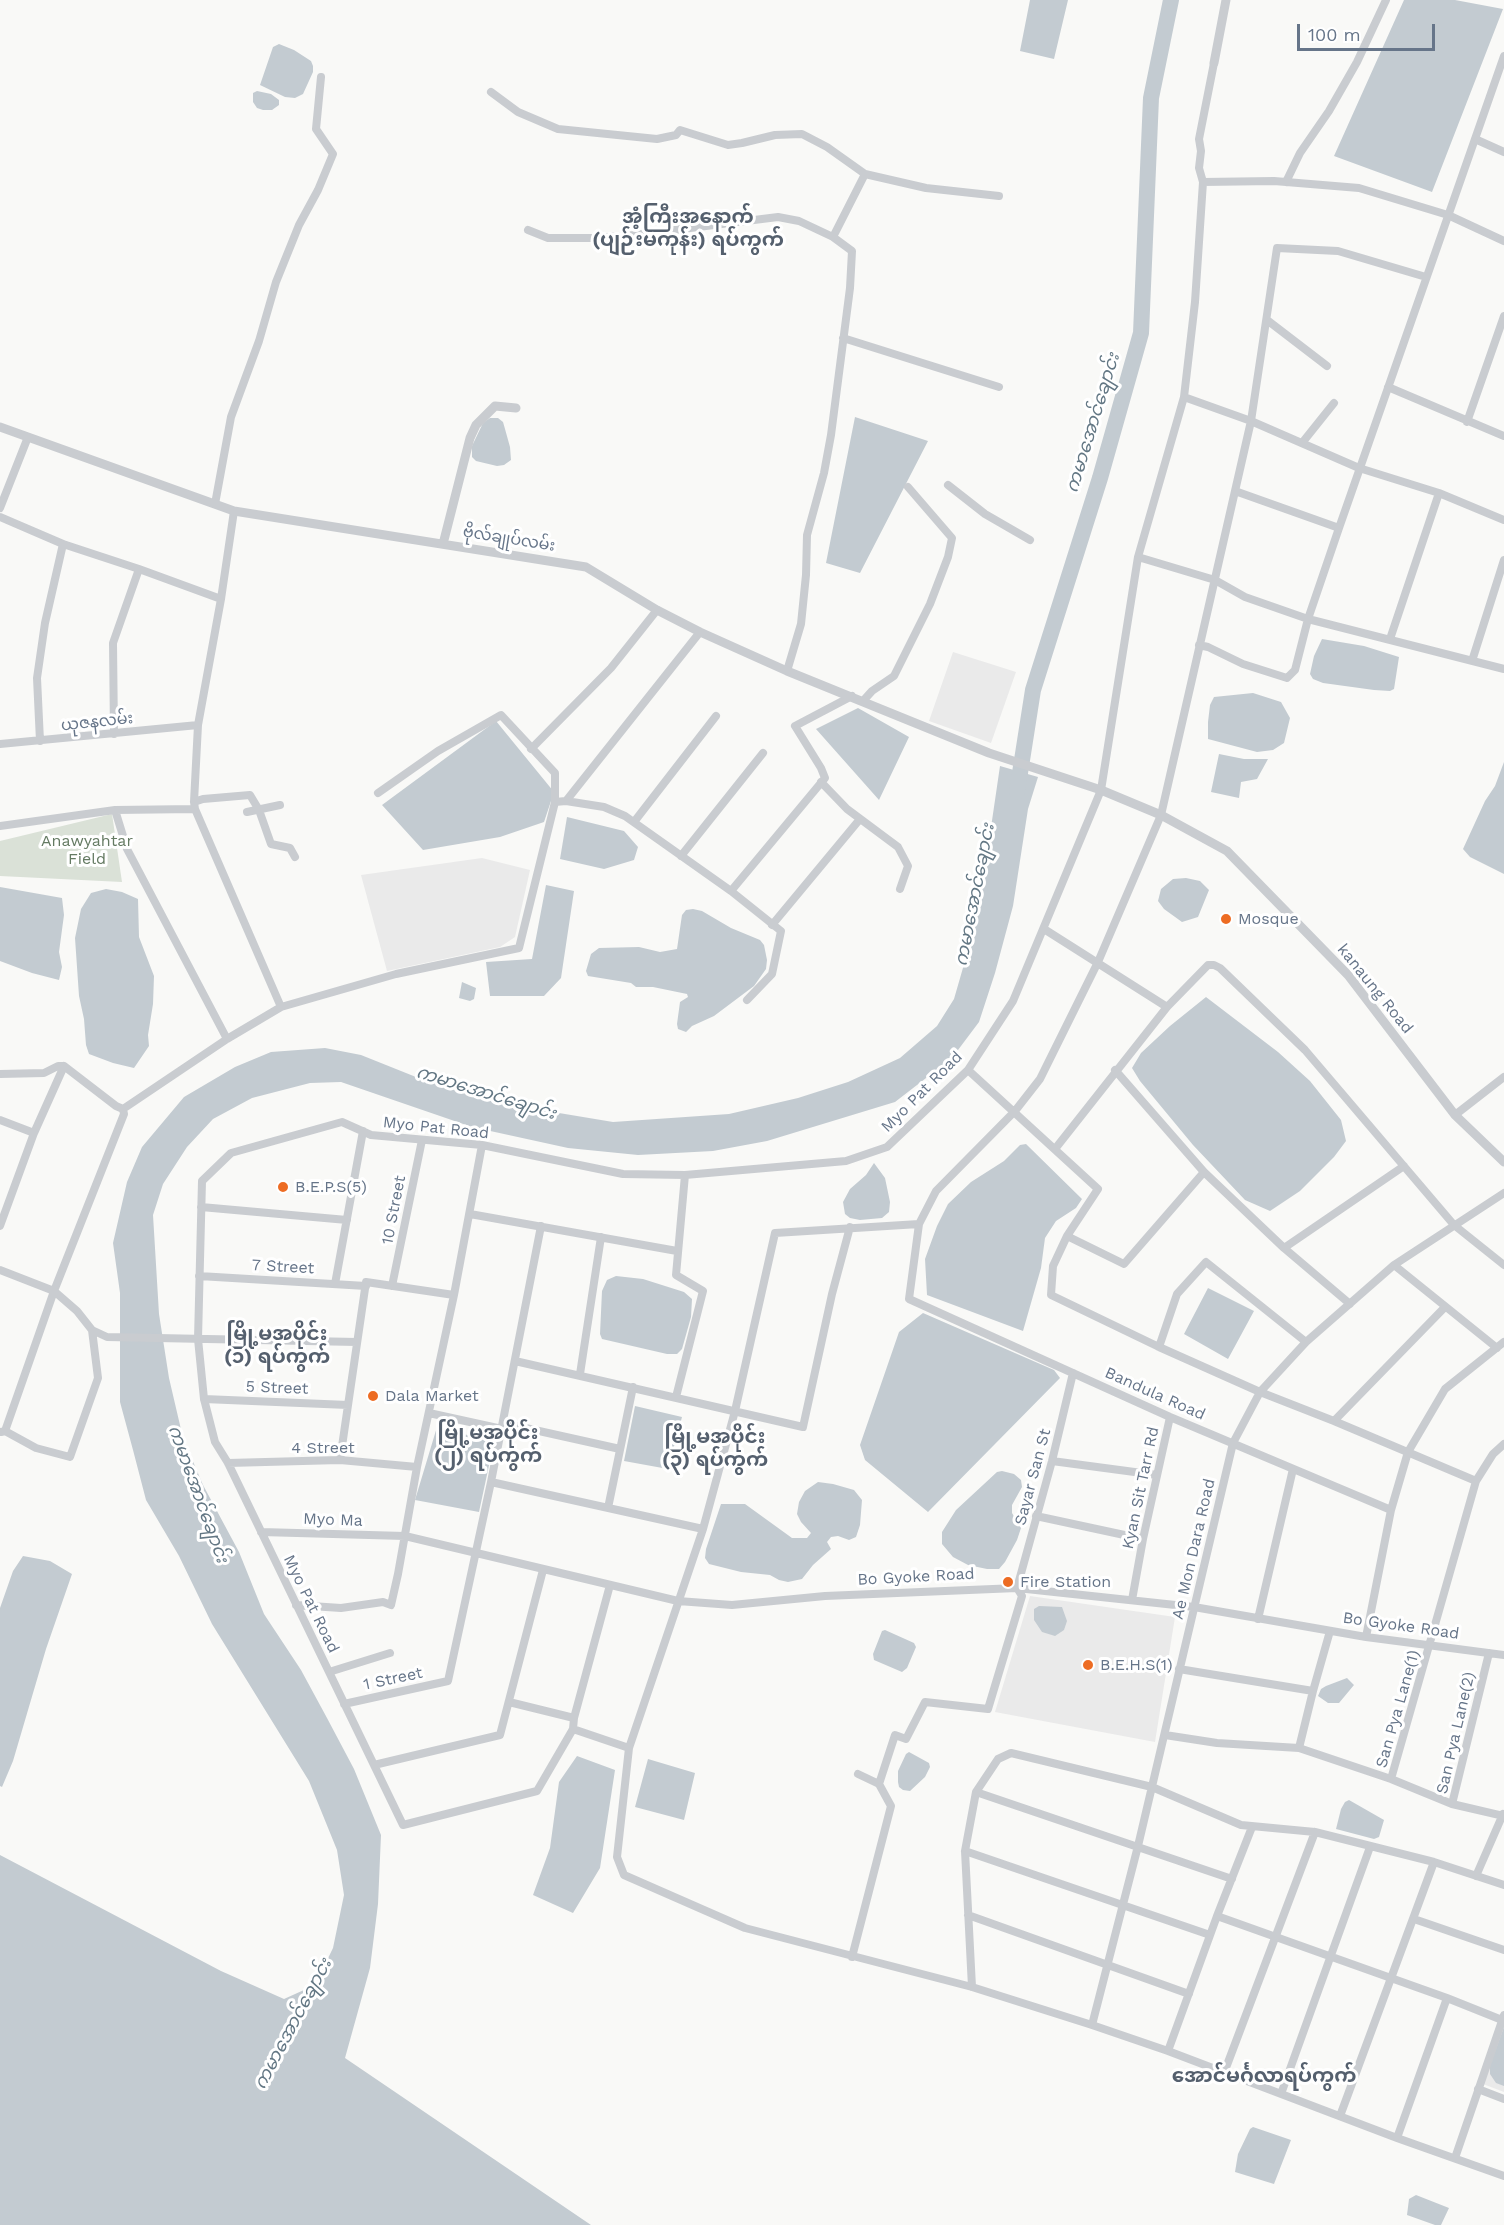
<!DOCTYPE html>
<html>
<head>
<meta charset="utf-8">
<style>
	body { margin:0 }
	#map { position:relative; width:1504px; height:2225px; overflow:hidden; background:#f9f9f7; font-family:"Work Sans",sans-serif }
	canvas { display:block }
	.scale { position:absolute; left:1297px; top:24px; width:138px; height:27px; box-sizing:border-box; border:3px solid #667589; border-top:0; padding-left:8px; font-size:18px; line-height:21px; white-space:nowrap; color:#667589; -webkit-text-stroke:4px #fff; paint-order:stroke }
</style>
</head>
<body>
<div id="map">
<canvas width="1504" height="2225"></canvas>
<div class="scale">100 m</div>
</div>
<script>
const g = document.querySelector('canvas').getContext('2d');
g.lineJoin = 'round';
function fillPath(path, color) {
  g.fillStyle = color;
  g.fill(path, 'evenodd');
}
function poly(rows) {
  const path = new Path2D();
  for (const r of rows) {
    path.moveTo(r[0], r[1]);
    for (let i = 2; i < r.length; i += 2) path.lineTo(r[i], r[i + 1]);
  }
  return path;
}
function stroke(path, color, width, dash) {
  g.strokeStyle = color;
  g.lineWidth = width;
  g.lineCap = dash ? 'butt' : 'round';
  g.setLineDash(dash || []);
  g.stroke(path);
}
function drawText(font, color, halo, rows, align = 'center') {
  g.font = font + ' "Work Sans","Noto Sans Myanmar",sans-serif';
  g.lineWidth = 6;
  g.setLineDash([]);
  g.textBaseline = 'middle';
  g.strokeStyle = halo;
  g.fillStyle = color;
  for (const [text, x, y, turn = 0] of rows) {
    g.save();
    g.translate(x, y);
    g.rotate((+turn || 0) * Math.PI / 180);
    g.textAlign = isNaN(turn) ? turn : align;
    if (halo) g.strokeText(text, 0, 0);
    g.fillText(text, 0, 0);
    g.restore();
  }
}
fillPath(poly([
	[953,652,1016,672,991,743,929,721],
	[482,858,530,870,515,937,500,947,387,971,361,875],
	[1030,1596,1175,1617,1155,1742,995,1712],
	[1504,2022,1504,2092,1483,2084]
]), '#eaeaea');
fillPath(poly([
	[112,814,122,882,0,876,0,841]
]), '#dae1d7');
fillPath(poly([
	[1030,0,1068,0,1054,59,1020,51],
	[1404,0,1455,0,1503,9,1432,192,1334,156],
	[279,44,294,50,311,61,313,66,313,72,303,94,295,98,285,97,260,85,273,47],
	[257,91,271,94,279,100,279,105,272,110,263,110,257,108,253,102,253,93],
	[855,417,928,441,860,573,826,563],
	[490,418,498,418,503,422,505,429,510,447,511,460,504,465,497,466,476,461,472,457,472,446,483,423],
	[1322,639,1364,646,1399,657,1394,689,1390,691,1374,690,1323,683,1313,679,1310,674,1314,656],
	[1253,693,1281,702,1290,718,1284,743,1273,750,1257,752,1208,739,1208,722,1210,705,1214,697],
	[858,708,909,737,879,800,816,729],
	[496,721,554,792,544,822,500,837,423,850,382,805],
	[1219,754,1244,759,1268,759,1257,779,1241,782,1239,798,1211,792],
	[1504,762,1504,874,1470,857,1463,849,1485,801,1495,786],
	[1000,766,1038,777,1028,809,1013,906,995,973,979,1022,952,1058,895,1102,767,1141,713,1151,638,1155,568,1148,472,1127,341,1082,310,1083,252,1098,213,1119,187,1147,163,1184,153,1215,159,1314,169,1378,183,1438,203,1485,239,1552,264,1614,301,1670,327,1718,354,1769,381,1835,378,1904,370,1968,345,2058,591,2225,0,2225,0,1855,221,1971,284,1999,315,1985,333,1948,344,1895,337,1850,309,1781,212,1624,179,1556,146,1500,133,1450,120,1402,120,1293,113,1243,127,1182,142,1147,184,1097,235,1067,271,1052,325,1048,361,1055,416,1077,473,1094,529,1108,613,1122,729,1114,798,1098,848,1082,900,1058,937,1026,954,999,969,947,983,882],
	[567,817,624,831,638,847,634,860,604,869,560,859],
	[1186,878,1200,881,1209,890,1198,917,1182,922,1164,909,1158,901,1161,889,1173,879],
	[546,885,574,891,561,978,544,996,490,996,486,962,532,959],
	[0,887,62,898,64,915,59,952,62,967,59,980,32,973,0,961],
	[106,889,122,892,138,899,139,937,154,976,153,1004,148,1035,149,1046,134,1068,113,1063,89,1054,86,1045,84,1019,79,996,75,938,81,909,91,893],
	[693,909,702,911,731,928,760,940,764,945,767,960,766,969,754,986,714,1016,692,1026,686,1032,678,1029,677,1024,680,1002,688,997,687,994,653,987,636,987,631,983,588,976,586,971,591,954,599,948,639,947,660,952,677,949,682,915,686,910],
	[462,982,476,988,474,999,470,1001,459,998],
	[1206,997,1278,1052,1310,1081,1341,1120,1346,1141,1334,1157,1300,1191,1270,1211,1245,1200,1193,1145,1140,1081,1132,1068,1141,1053,1170,1026],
	[1026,1144,1082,1199,1076,1208,1056,1221,1045,1238,1041,1268,1023,1331,927,1295,925,1259,937,1226,948,1204,971,1182,1004,1161,1020,1145],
	[874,1163,885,1178,890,1202,889,1212,882,1218,860,1220,850,1218,845,1214,843,1202,850,1189,866,1175],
	[616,1276,643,1279,684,1292,692,1299,691,1317,682,1349,677,1354,667,1354,602,1339,600,1334,602,1291,607,1280],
	[1208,1288,1254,1311,1228,1359,1184,1334],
	[923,1313,1054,1370,1060,1378,928,1512,865,1460,860,1445,899,1332],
	[635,1406,682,1417,668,1469,624,1461],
	[437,1427,494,1442,479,1512,415,1500],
	[1002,1471,1014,1474,1021,1480,1022,1487,1012,1505,1012,1513,1021,1528,1017,1540,1005,1562,999,1569,987,1569,968,1565,953,1557,942,1544,942,1532,956,1510,997,1472],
	[818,1482,833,1484,854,1490,862,1500,860,1525,856,1537,849,1540,838,1536,831,1537,827,1542,831,1549,813,1565,802,1579,788,1582,779,1580,770,1575,741,1572,709,1564,705,1558,706,1549,721,1504,745,1504,792,1538,807,1538,811,1533,801,1522,797,1514,799,1502,805,1491],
	[23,1556,50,1561,72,1574,46,1649,13,1761,2,1787,0,1786,0,1608,13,1571],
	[1039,1606,1062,1607,1067,1621,1064,1630,1055,1636,1042,1632,1034,1620,1034,1609],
	[885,1630,914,1643,916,1647,907,1668,902,1672,874,1660,873,1654,882,1631],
	[1347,1678,1354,1685,1339,1703,1328,1703,1318,1696,1321,1689,1326,1686],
	[909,1752,929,1763,930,1767,925,1777,910,1791,903,1790,899,1787,898,1782,898,1771,906,1754],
	[577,1756,615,1770,600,1868,573,1913,533,1895,550,1848,559,1782],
	[648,1759,695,1773,684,1820,635,1807],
	[1349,1800,1384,1820,1379,1837,1374,1839,1336,1829,1341,1809,1345,1802],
	[1504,2027,1504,2086,1496,2083,1490,2074,1490,2065],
	[1253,2127,1291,2140,1274,2184,1235,2172,1238,2154,1250,2129],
	[1416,2195,1449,2208,1441,2225,1435,2225,1407,2215,1409,2199]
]), '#c3cbd1');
stroke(poly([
	[1017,792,1033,690,1100,478,1141,333,1151,98,1171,0]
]), '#c3cbd1', 16);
stroke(poly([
	[491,92,518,112,558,129,657,139,676,135,680,130,728,145,742,143,775,135,802,134,827,147,865,174,926,188,999,196],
	[1475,139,1504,152],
	[1203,182,1199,168,1201,151,1199,139,1214,63],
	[1286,182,1300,153,1329,111,1357,62,1386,0],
	[528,230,548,238,596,238,634,235,778,217,799,221,833,237],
	[1267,320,1327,366],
	[843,338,999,387],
	[1388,387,1504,436],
	[1184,397,1251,421,1359,468,1439,493,1504,520],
	[1467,422,1504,316],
	[1302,443,1334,403],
	[948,485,985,514,1030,540],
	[1235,491,1339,528],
	[215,504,231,417,259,341,276,282,299,225,318,190,333,154,316,129,321,77],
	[0,508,28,437],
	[234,511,221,599,198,725,194,802,195,809,281,1007],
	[0,517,63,544,139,569,221,599],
	[1138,557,1215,580,1245,597,1308,619,1504,669],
	[1390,639,1439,493],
	[1199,645,1208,647,1243,664,1287,678,1295,670,1308,619,1339,528,1504,56],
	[1472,661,1504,560],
	[787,671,801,624,806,575,807,535,824,473,831,435,850,288,852,251,833,237,865,174],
	[863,701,872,691,894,676,930,604,948,557,952,538,908,487],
	[114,734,113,643,139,569],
	[40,741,37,678,45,623,63,544],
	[0,744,198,725],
	[531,749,611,668,657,610],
	[821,782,847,809,898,847,908,866,900,889],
	[378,793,438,751,501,715,555,773,555,802],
	[566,801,700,632],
	[194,802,203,799,250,795,259,810,271,844,290,848,295,857],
	[115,810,127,849,227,1039],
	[247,812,280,805],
	[634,822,716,716],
	[0,826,115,810,195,809],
	[681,856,763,753],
	[731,891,781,931,772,974,747,1000],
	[772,925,860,819],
	[1044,929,1167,1007],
	[968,1070,1098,1189,1067,1236,1053,1266,1051,1295,1159,1347,1260,1392,1334,1421,1476,1481],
	[1115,1070,1204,1172,1284,1248,1350,1304],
	[0,1074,44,1073,58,1066,64,1066,116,1106,123,1109,124,1114,54,1291,5,1431],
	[123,1109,227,1039,281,1007,396,974,519,948,555,802,566,801,604,807,625,816,731,891,825,778,821,768,795,726,852,696],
	[1455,1115,1504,1077],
	[0,1120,34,1133],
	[1055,1149,1167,1007,1208,965,1214,965,1220,968,1305,1050,1454,1225,1504,1265],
	[201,1207,347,1220],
	[470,1214,677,1251],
	[919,1224,775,1233,735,1411,703,1529,629,1748,617,1857,624,1875,745,1928,972,1987,1092,2025,1168,2051,1397,2138,1504,2176],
	[0,1226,34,1133,64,1066],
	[1067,1236,1124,1264,1204,1172],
	[1284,1248,1404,1166],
	[1394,1265,1497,1348],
	[0,1270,54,1291,77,1311,92,1330,98,1378,70,1457,36,1448,5,1431,1,1432],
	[199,1276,366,1286],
	[335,1284,363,1131],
	[392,1286,422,1140],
	[92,1330,107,1337,357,1342],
	[1159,1347,1177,1294,1206,1262,1306,1342],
	[515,1361,803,1427,832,1294,850,1227],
	[580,1374,601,1237],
	[676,1397,703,1291,676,1275,685,1175],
	[204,1399,348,1405],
	[429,1413,502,1429],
	[1334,1421,1445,1307],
	[503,1423,620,1449],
	[340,1460,366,1282,454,1295],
	[1052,1461,1157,1475],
	[228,1463,340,1460,417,1467],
	[491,1482,703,1529],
	[608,1508,633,1387],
	[1391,1510,1170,1417,909,1299,919,1224,936,1191,1015,1111,1040,1079,1098,962,1161,815,1251,421,1277,248,1338,251,1426,277],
	[1036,1516,1143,1539],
	[261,1532,405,1536,678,1601,732,1605,825,1596,1017,1588,1194,1607,1366,1637,1504,1655],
	[610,1585,574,1718,573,1729,537,1791,403,1825,228,1463,215,1442,204,1399,198,1339,202,1181,231,1153,342,1122,371,1135,482,1145,623,1174,685,1175,846,1161,887,1147,968,1070,1013,1001,1101,790,1138,557,1184,397,1195,302,1203,182,1274,181,1359,188,1448,215,1504,241],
	[1132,1600,1143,1539,1170,1417],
	[296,1605,341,1608,383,1602,391,1605,398,1574,417,1467,454,1295,482,1145],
	[1258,1619,1293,1469],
	[1330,1631,1313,1691,1299,1748,1391,1779,1452,1804],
	[1366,1637,1391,1510,1408,1452,1445,1389,1504,1342],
	[1489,1653,1452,1804,1504,1816],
	[1179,1669,1313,1691],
	[329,1672,390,1653],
	[509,1702,574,1718],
	[344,1704,448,1681,491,1482,541,1226],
	[573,1729,629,1748],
	[1165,1735,1217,1743,1299,1748],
	[374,1765,500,1735,543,1570],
	[1391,1779,1476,1481,1493,1454,1504,1444],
	[879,1784,895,1735,906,1739,925,1702,988,1709,1022,1596,1017,1588,1052,1461,1073,1373],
	[976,1792,1232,1879],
	[965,1851,1210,1935],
	[1476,1876,1503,1814],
	[968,1915,1189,1994],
	[1217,1916,1447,1998,1502,2020],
	[1414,1919,1504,1950],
	[852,1957,891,1806,879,1784,858,1774],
	[972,1987,965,1851,976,1792,998,1759,1011,1753,1152,1787,1241,1825,1315,1832,1434,1862,1504,1885],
	[1092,2025,1138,1846,1233,1443,1260,1392,1306,1342,1394,1265,1504,1193],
	[1168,2051,1217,1916,1252,1827],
	[1224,2073,1315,1832],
	[1478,2089,1504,2099],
	[1281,2094,1370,1847],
	[1340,2116,1434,1862],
	[1397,2138,1447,1998],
	[1455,2158,1504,2015]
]), '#c9ccd0', 8);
stroke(poly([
	[1214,63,1226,0],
	[0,427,234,511,586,567,657,610,700,632,787,671,989,753,1101,790,1161,815,1227,851,1348,975,1455,1115,1504,1162],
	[443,544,470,438,476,425,495,406,516,408]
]), '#c9ccd0', 9);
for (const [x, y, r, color] of [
	[1226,919,6,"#ed6c23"],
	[283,1187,6,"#ed6c23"],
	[373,1396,6,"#ed6c23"],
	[1008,1582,6,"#ed6c23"],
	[1088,1665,6,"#ed6c23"]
]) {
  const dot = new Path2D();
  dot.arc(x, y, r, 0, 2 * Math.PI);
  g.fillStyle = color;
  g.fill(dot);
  stroke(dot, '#fff', 2);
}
drawText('16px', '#667589', '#fff', [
	["ဗိုလ်ချုပ်လမ်း",509,539,9],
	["ယုဇနလမ်း",97,722,-6],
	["kanaung Road",1375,989,51],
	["Myo Pat Road",922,1092,-45],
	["Myo Pat Road",436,1128,6],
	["10 Street",394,1210,-79],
	["7 Street",283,1267,3],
	["5 Street",277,1388,2],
	["Bandula Road",1155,1394,24],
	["4 Street",323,1448],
	["Sayar San St",1033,1477,-75],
	["Kyan Sit Tarr Rd",1141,1488,-78],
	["Myo Ma",333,1520,2],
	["Ae Mon Dara Road",1194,1549,-77],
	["Bo Gyoke Road",916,1577,-3],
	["Myo Pat Road",311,1604,64],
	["Bo Gyoke Road",1401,1626,8],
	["1 Street",393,1679,-12],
	["San Pya Lane(1)",1398,1709,-74],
	["San Pya Lane(2)",1456,1733,-77]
]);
drawText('16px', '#647a62', '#fff', [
	["Anawyahtar",87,841],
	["Field",87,859]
]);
drawText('16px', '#667589', '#fff', [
	["Mosque",1238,919],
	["B.E.P.S(5)",295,1187],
	["Dala Market",385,1396],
	["Fire Station",1020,1582],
	["B.E.H.S(1)",1100,1665]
], 'left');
drawText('italic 18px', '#637784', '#fff', [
	["ကမာအောင်ချောင်း",1093,423,-73],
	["ကမာအောင်ချောင်း",975,895,-79],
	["ကမာအောင်ချောင်း",486,1093,17],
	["ကမာအောင်ချောင်း",198,1494,70],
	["ကမာအောင်ချောင်း",293,2024,-62]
]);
drawText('bold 20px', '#55606e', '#fff', [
	["အံ့ကြီးအနောက်",688,217],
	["(ပျဉ်းမကုန်း) ရပ်ကွက်",688,240],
	["မြို့မအပိုင်း",277,1334],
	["(၁) ရပ်ကွက်",277,1357],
	["မြို့မအပိုင်း",488,1433],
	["(၂) ရပ်ကွက်",488,1456],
	["မြို့မအပိုင်း",715,1437],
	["(၃) ရပ်ကွက်",715,1460],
	["အောင်မင်္ဂလာရပ်ကွက်",1264,2076]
]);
</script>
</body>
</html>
